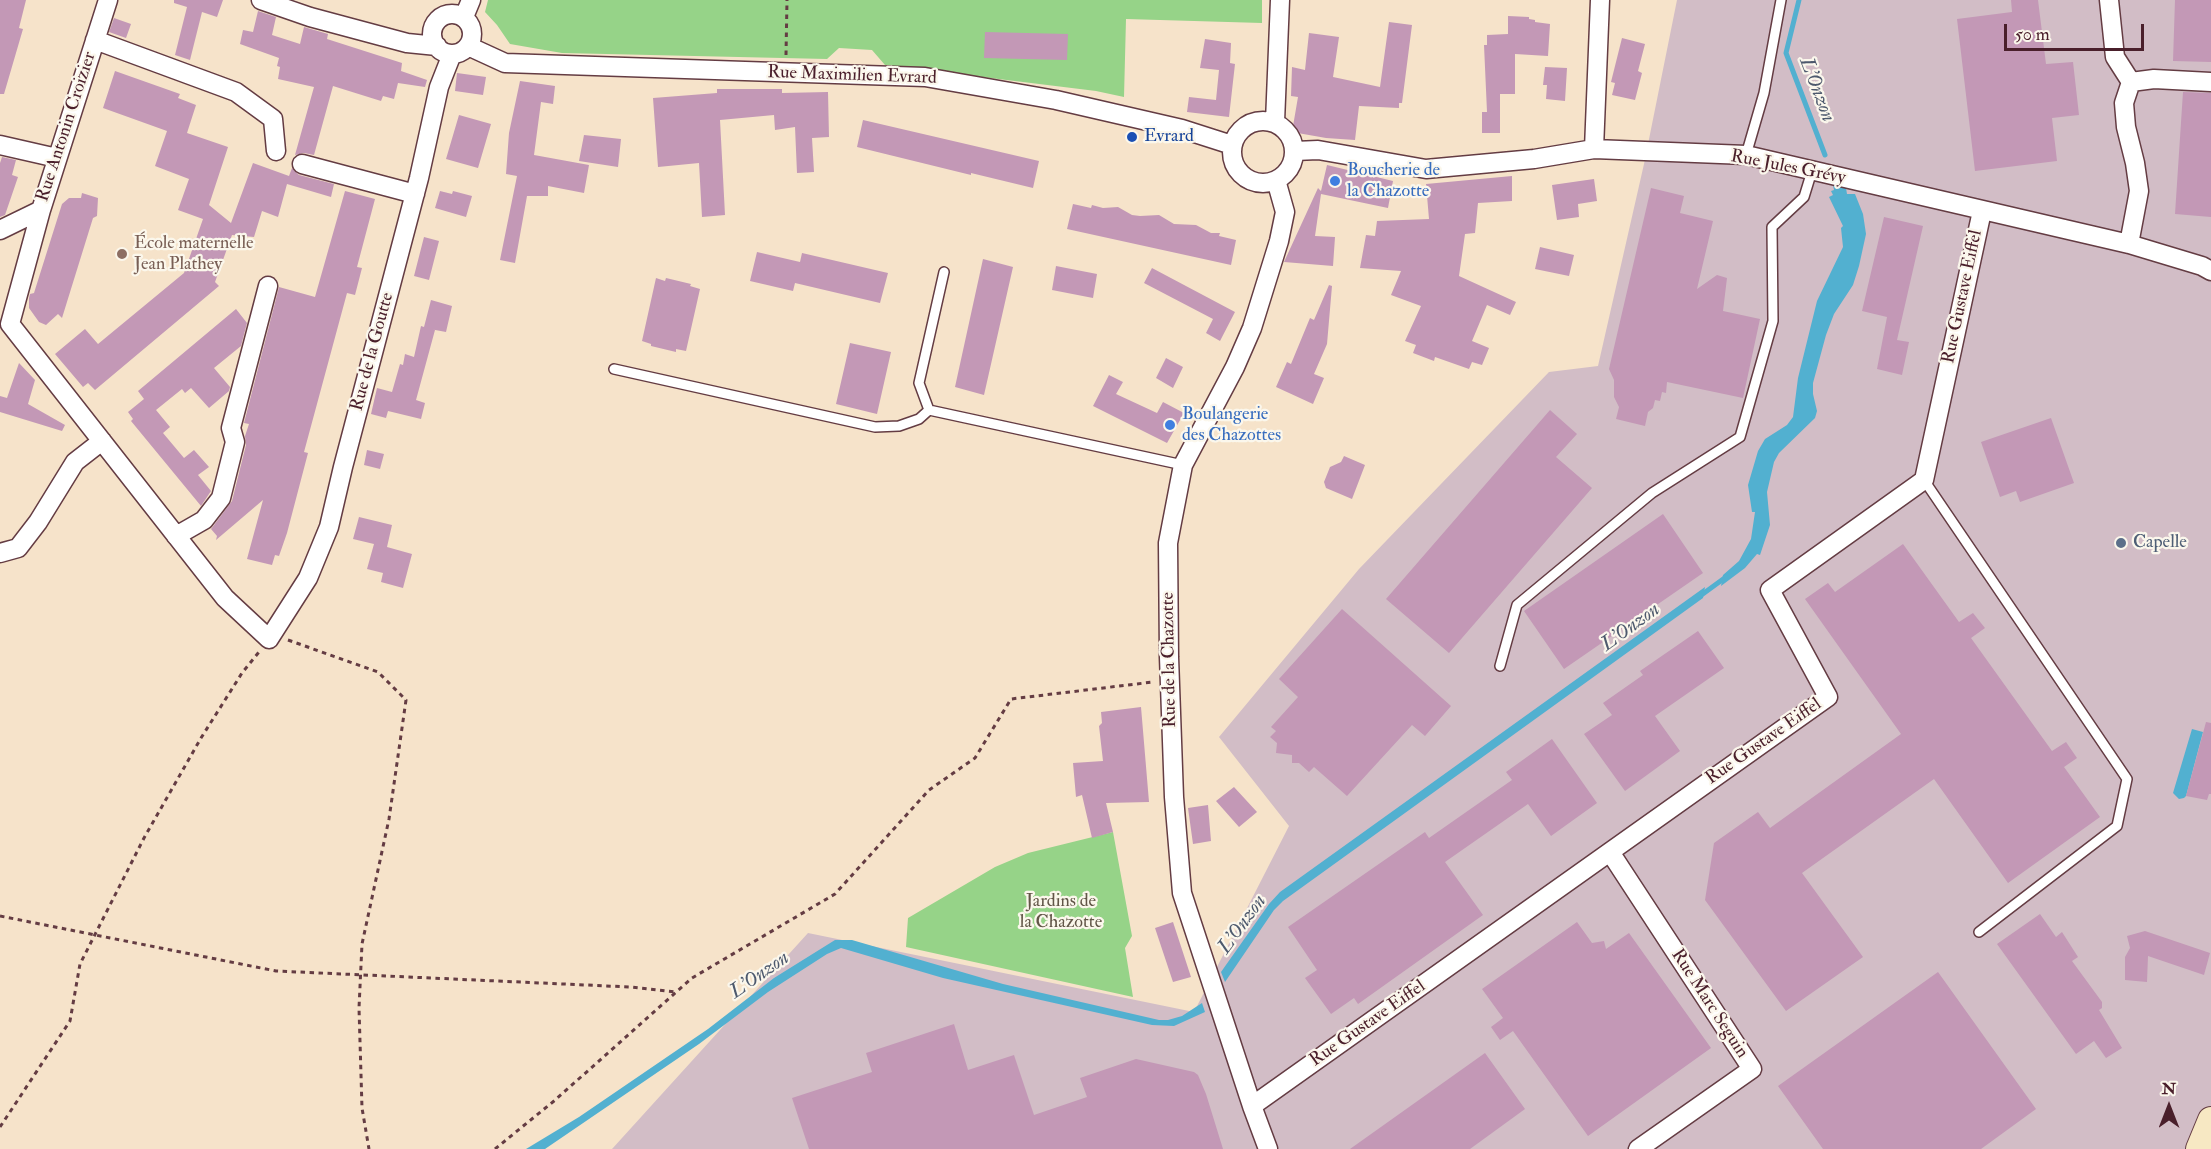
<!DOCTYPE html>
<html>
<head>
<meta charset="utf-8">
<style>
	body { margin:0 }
	#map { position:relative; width:2211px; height:1149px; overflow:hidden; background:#f6e3ca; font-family:"IM FELL Double Pica",serif }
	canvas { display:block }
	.north { position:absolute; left:2139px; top:1077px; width:60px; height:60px; -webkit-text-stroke:4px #fbf7ec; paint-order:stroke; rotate:0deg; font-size:16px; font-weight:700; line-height:24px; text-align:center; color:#4a1f2b }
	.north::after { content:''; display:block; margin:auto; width:21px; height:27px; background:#4a1f2b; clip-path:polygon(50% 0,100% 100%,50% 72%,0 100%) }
	.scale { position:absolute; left:2004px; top:24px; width:140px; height:27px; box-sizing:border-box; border:3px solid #4a1f2b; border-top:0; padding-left:8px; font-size:18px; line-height:21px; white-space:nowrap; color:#4a1f2b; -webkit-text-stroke:4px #fbf7ec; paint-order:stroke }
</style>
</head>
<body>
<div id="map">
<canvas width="2211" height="1149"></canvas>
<div class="north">N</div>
<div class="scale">50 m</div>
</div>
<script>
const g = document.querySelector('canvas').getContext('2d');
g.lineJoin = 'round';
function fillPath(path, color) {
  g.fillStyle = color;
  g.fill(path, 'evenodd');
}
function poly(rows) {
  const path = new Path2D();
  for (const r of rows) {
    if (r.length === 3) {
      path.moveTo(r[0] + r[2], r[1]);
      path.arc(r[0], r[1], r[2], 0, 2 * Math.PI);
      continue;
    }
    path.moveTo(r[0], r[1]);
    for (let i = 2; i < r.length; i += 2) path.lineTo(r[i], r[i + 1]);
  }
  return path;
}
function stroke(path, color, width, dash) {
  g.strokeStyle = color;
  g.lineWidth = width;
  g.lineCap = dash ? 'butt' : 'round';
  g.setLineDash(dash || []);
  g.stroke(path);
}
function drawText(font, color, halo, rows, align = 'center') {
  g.font = font + ' "IM FELL Double Pica",serif';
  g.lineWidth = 4.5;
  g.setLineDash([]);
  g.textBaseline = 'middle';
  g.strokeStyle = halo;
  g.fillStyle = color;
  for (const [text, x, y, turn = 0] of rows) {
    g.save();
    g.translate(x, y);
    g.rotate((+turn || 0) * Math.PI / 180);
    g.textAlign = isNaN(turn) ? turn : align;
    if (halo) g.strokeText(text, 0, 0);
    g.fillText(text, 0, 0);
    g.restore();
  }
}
fillPath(poly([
	[1677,0,2211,0,2211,1110,2189,1149,612,1149,808,933,1194,1012,1289,826,1219,737,1359,569,1549,372,1598,366,1644,164]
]), '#d2bdc6');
fillPath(poly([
	[488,0,1262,0,1262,23,1126,19,1124,97,1096,91,885,65,872,50,839,48,827,59,562,53,510,44,497,25,485,12],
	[1113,832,1132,936,1125,948,1133,997,906,947,908,918,995,867,1028,853]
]), '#96d388');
fillPath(poly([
	[1833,185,1846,188,1847,194,1855,194,1863,214,1866,234,1859,266,1853,285,1834,314,1826,335,1813,383,1813,394,1817,411,1815,418,1779,453,1774,462,1767,492,1770,525,1760,555,1757,554,1745,568,1721,586,1723,575,1739,561,1751,539,1755,512,1752,512,1748,485,1758,451,1765,439,1787,425,1793,417,1798,378,1817,301,1843,247,1841,228,1843,226,1829,197,1833,195,1831,191,1834,190],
	[1705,587,1703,598,1283,901,1274,910,1225,982,1221,972,1269,904,1280,892],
	[2192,729,2203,732,2186,796,2184,798,2179,799,2173,793],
	[835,940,852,940,1003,984,1159,1020,1168,1020,1182,1016,1202,1003,1205,1012,1174,1026,1152,1025,943,978,841,948,827,954,768,992,699,1044,545,1149,526,1149,579,1117,708,1029,774,978]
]), '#52b0d0');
stroke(poly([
	[1799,0,1786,53,1825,155],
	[1700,596,1726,577]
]), '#52b0d0', 5);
fillPath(poly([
	[0,0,26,0,19,28,23,29,4,94,0,94],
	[174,0,223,0,217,17,202,12,190,60,175,55,187,7,174,3],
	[2011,0,2038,0,2046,64,2073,62,2079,115,2052,118,2057,161,1975,171,1957,19,2012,12],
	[2175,0,2211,0,2211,62,2173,61],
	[258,11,276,17,272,35,300,44,304,27,328,34,327,39,402,63,401,71,427,80,425,87,398,83,394,99,383,96,381,101,333,86,314,155,304,153,295,155,314,87,278,79,280,67,277,66,279,58,240,44,243,30,253,32],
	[1508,16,1529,17,1529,19,1535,20,1535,22,1550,24,1548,56,1515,54,1515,94,1500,94,1500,133,1482,133,1482,112,1487,112,1484,45,1487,45,1487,35,1508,34],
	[114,18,131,24,126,38,109,32],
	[1389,22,1412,25,1402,103,1399,103,1399,108,1359,106,1355,140,1326,138,1292,132,1298,97,1291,96,1292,67,1305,70,1309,33,1339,37,1333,77,1380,87],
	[985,32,1068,34,1067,60,984,58],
	[1622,38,1645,44,1638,71,1642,73,1635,100,1612,95,1615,83,1611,82],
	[1205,39,1231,43,1230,63,1235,64,1229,117,1187,112,1189,97,1216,100,1219,70,1200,68],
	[1545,67,1567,68,1565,101,1546,99,1547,85,1543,85],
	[115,71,180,94,178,98,196,105,187,133,228,147,209,205,231,223,253,163,289,176,292,168,299,175,334,184,331,197,287,184,278,217,262,211,254,237,232,235,215,282,219,286,95,390,88,383,83,387,55,354,85,329,98,344,184,273,203,219,178,210,189,179,155,166,167,131,103,108],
	[457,73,486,77,483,95,455,91],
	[520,81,555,86,553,104,541,102,534,155,589,165,584,193,548,186,548,196,527,196,515,263,500,260,517,176,506,174,509,133],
	[717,89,782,89,782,93,828,92,829,137,812,138,814,172,797,173,795,127,775,130,774,115,720,120,725,215,702,217,699,163,658,167,653,98,717,93],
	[2183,92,2211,93,2211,217,2175,214],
	[459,115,491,124,478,168,446,159],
	[863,120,1039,161,1033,188,971,173,971,175,857,147],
	[584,135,621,139,618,167,579,161],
	[2,157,16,160,12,175,18,177,5,215,0,217,0,163],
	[1327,165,1393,181,1388,208,1321,194,1315,236,1335,237,1333,266,1284,262,1318,188,1321,191],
	[1512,176,1512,201,1478,203,1475,233,1465,234,1459,276,1516,302,1510,315,1487,305,1472,341,1489,348,1482,365,1472,362,1469,369,1435,357,1434,361,1413,353,1416,345,1405,341,1421,306,1391,295,1401,271,1360,268,1366,235,1375,236,1377,221,1429,219,1426,184],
	[1594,179,1597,201,1578,204,1579,217,1557,220,1552,185],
	[1651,188,1684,196,1680,213,1713,221,1697,289,1717,275,1727,278,1723,311,1760,319,1743,398,1667,382,1666,393,1662,392,1660,401,1655,400,1653,408,1648,412,1645,426,1616,419,1619,407,1614,397,1614,380,1609,369],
	[345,191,375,199,357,267,362,268,355,295,347,293,304,452,308,453,287,533,279,556,275,555,272,565,247,559,263,500,216,540,217,536,211,529,232,501,246,445,245,436,249,424,244,423,279,287,315,297],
	[440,191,452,194,453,191,472,196,466,217,435,208],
	[82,193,98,198,97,216,93,218,62,318,58,314,46,325,39,322,29,308,29,298,30,294,34,293,62,204,69,198,81,198],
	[1073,204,1091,208,1092,205,1103,208,1118,207,1132,215,1140,216,1159,215,1174,224,1196,225,1211,233,1220,233,1219,236,1236,240,1231,265,1067,229],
	[1884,217,1923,226,1897,340,1909,342,1902,375,1877,369,1887,317,1862,311],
	[424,237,439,241,429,280,414,276],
	[1540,247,1574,255,1569,276,1535,269],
	[757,252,800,262,802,253,888,273,880,303,795,283,793,291,750,281],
	[983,259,1013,267,984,395,955,387],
	[1056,266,1097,274,1093,298,1052,290],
	[1152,268,1235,312,1220,341,1206,333,1213,319,1144,283],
	[656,278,665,281,666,278,691,284,690,286,700,289,686,351,676,349,676,352,651,346,651,344,642,341],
	[1329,285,1332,286,1327,344,1314,374,1324,378,1313,404,1276,387,1287,362,1291,364,1310,318,1314,320],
	[431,300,452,306,446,332,430,329,435,330,416,400,425,403,421,419,388,411,386,418,371,414,377,388,392,392,400,364,403,365,405,354,414,357,421,326,424,327],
	[236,309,247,323,241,346,214,368,230,387,229,391,209,408,191,388,185,393,182,389,156,410,170,427,163,433,184,458,194,450,209,467,198,475,211,491,201,506,131,421,133,419,128,412,144,399,138,391],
	[850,343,891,352,877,414,836,404],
	[1166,358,1183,367,1173,388,1156,378],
	[19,363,35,380,28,404,65,425,62,431,0,412,0,396,7,398],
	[1109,375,1123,382,1116,394,1157,413,1163,402,1184,413,1167,443,1093,406],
	[1550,410,1577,434,1556,457,1592,488,1449,653,1386,599],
	[2051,418,2074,483,2020,502,2016,491,2000,497,1981,442],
	[367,450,384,454,380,469,364,465],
	[1344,456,1365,465,1352,499,1326,488,1324,482,1330,467,1341,462],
	[1663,514,1703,573,1564,669,1524,611],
	[359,517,392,525,387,547,412,554,403,588,381,582,383,573,367,569,374,544,353,539],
	[1903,544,1959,622,1973,613,1985,628,1971,638,2052,751,2066,742,2077,758,2064,767,2100,817,2008,883,1934,779,1802,873,1863,957,1786,1011,1705,900,1714,843,1758,812,1770,828,1901,734,1805,599,1828,583,1835,592],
	[1342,609,1451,706,1425,736,1412,725,1347,796,1314,767,1309,772,1299,763,1292,763,1292,755,1276,753,1277,743,1270,737,1276,731,1271,727,1298,697,1279,679],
	[1698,631,1724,668,1655,716,1680,751,1625,791,1584,734,1612,715,1603,703,1643,675,1640,671],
	[1141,707,1149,802,1106,803,1113,832,1092,838,1082,795,1076,797,1073,763,1103,761,1099,726,1102,723,1101,712],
	[2206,722,2211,723,2211,794,2209,794,2207,800,2186,796],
	[1552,739,1597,803,1551,836,1528,804,1445,862,1483,915,1358,1004,1354,998,1331,1014,1305,978,1317,970,1288,927,1425,832,1429,838,1512,780,1506,772],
	[1234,787,1257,812,1239,827,1216,801],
	[1208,805,1211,841,1193,844,1188,808],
	[2040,914,2056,937,2062,932,2078,957,2072,961,2102,1002,2102,1008,2099,1010,2122,1048,2106,1058,2094,1041,2076,1054,1997,944],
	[1173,922,1191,977,1173,982,1155,928],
	[1577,922,1592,943,1604,941,1606,949,1629,933,1711,1048,1588,1136,1513,1031,1500,1040,1491,1027,1503,1018,1482,989],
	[2145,931,2210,953,2204,975,2148,956,2147,982,2125,980,2125,957,2130,948,2127,936],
	[1938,972,2036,1109,1981,1149,1823,1149,1778,1086],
	[954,1024,968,1070,1014,1055,1034,1115,1087,1097,1080,1078,1136,1059,1194,1072,1198,1075,1206,1094,1223,1149,809,1149,792,1098,872,1072,866,1053],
	[1485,1053,1525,1109,1470,1149,1350,1149]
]), '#c398b6');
const service = poly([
	[1746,155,1764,93,1781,0],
	[614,369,875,427,899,426,919,419,929,410,1183,465],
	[929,410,919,383,944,272],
	[1924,480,2127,779,2117,826,1979,932],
	[1500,666,1517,605,1652,493,1740,437,1773,321,1772,227,1804,197,1812,171]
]);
const minor = poly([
	[108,0,41,210,10,324,225,598,269,639,308,578,329,527,343,467,419,178,439,87,452,54],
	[261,0,310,17,407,43,437,46],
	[2109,0,2115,57,2131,82,2124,103,2126,127,2135,163,2139,191,2129,244],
	[452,34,20],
	[464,17,471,0],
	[95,40,236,92,273,119,276,151],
	[468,46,505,63,925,77,1056,100,1182,129,1232,145],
	[2131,82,2154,79,2211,82],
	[1263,152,31],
	[1275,122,1280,0],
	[0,145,57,158],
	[1594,149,1600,0],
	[1295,151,1318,150,1426,169,1534,159,1594,149,1746,155,2129,244,2202,266,2211,271],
	[302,164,415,194],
	[0,230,41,210],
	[176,536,204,520,221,498,235,442,231,428,268,286],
	[0,553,18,548,38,522,75,462,102,441],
	[1610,852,1752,1069,1638,1149],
	[1252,1106,1828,697,1770,590,1924,480,1982,211],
	[1268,1149,1252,1106,1182,893,1174,797,1169,657,1168,543,1183,465,1235,367,1252,328,1279,241,1285,212,1276,180]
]);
const secondary = poly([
	[2199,1149,2211,1120]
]);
stroke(service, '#643c43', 12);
stroke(minor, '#643c43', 21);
stroke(secondary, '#643c43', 28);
stroke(poly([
	[786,55,787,0],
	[288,640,378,672,406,700,389,819,362,944,359,1008,362,1108,369,1149],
	[0,916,276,971,630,987,675,992],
	[0,1127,70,1021,80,964,144,838,201,738,242,673,259,652],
	[495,1149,554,1101,692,978,835,894,929,790,975,758,1011,699,1153,682]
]), '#643c43', 3, [4.5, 4.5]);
stroke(service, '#fff', 9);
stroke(minor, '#fff', 18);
stroke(secondary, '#f7e8c3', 26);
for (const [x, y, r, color] of [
	[1132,137,6,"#1a4fb4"],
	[1335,181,6,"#3f7fe0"],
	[122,254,6,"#8d6e63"],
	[1170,425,6,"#3f7fe0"],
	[2121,543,6,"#5c6f8a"]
]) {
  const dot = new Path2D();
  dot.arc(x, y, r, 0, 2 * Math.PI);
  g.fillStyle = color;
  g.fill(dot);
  stroke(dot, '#fbf7ec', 2);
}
drawText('18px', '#4a1f2b', '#fbf7ec', [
	["Rue Maximilien Evrard",852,76,2],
	["Rue Antonin Croizier",67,127,-72],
	["Rue Jules Grévy",1788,168,11],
	["Rue Gustave Eiffel",1963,297,-78],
	["Rue de la Goutte",373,352,-75],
	["Rue de la Chazotte",1170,660,-91],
	["Rue Gustave Eiffel",1764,742,-35],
	["Rue Marc Seguin",1709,1004,57],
	["Rue Gustave Eiffel",1368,1024,-35]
]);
drawText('18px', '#164399', '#fbf7ec', [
	["Evrard",1144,137]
], 'left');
drawText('18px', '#366cbe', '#fbf7ec', [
	["Boucherie de",1347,171],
	["la Chazotte",1347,192],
	["Boulangerie",1182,415],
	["des Chazottes",1182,436]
], 'left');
drawText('18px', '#785e54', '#fbf7ec', [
	["École maternelle",134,244],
	["Jean Plathey",134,265]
], 'left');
drawText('18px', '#4e5e75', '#fbf7ec', [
	["Capelle",2133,543]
], 'left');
drawText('18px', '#615547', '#fbf7ec', [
	["Jardins de",1061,902],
	["la Chazotte",1061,923]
]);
drawText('italic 20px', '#4d596d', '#fbf7ec', [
	["L'Onzon",1816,90,69],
	["L'Onzon",1631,628,-36],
	["L'Onzon",1243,925,-54],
	["L'Onzon",760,976,-35]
]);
</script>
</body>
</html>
